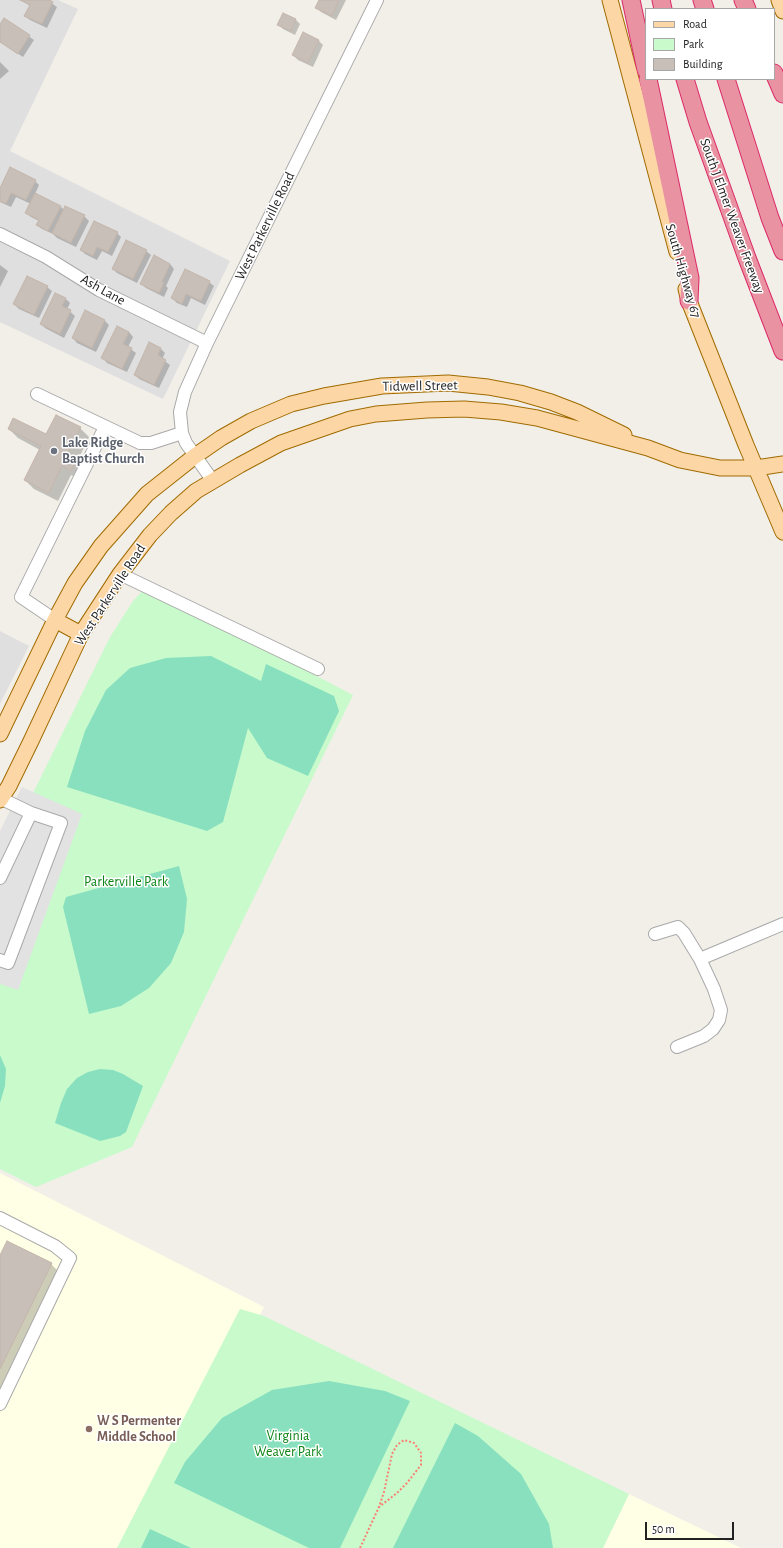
<!DOCTYPE html>
<html>
<head>
<meta charset="utf-8">
<style>
	body { margin:0 }
	#map { position:relative; width:783px; height:1548px; overflow:hidden; background:#f2efe9; font-family:"Alegreya Sans",sans-serif }
	canvas { display:block }
	.legend { position:absolute; left:645px; top:8px; width:130px; height:72px; box-sizing:border-box; background:#fff; border:1px solid #a7a7a7; margin:0; padding:5px 7px; list-style:none; font-size:12px; color:#222 }
	.legend li { display:flex; align-items:center; gap:8px; height:20px }
	.legend b { width:20px; border:1px solid #a7a7a7 }
	.scale { position:absolute; left:645px; top:1522px; width:89px; height:18px; box-sizing:border-box; border:2px solid #222; border-top:0; padding-left:5px; font-size:12px; line-height:14px; white-space:nowrap; color:#222; -webkit-text-stroke:3px #fff; paint-order:stroke }
</style>
</head>
<body>
<div id="map">
<canvas width="783" height="1548"></canvas>
<ul class="legend">
<li><b style="height:5px;background:#fcd6a4"></b>Road</li>
<li><b style="height:11px;background:#c8facc"></b>Park</li>
<li><b style="height:11px;background:#c7bfb8"></b>Building</li>
</ul>
<div class="scale">50 m</div>
</div>
<script>
const g = document.querySelector('canvas').getContext('2d');
g.lineJoin = 'round';
function fillPath(path, color) {
  g.fillStyle = color;
  g.fill(path, 'evenodd');
}
function poly(rows) {
  const path = new Path2D();
  for (const r of rows) {
    path.moveTo(r[0], r[1]);
    for (let i = 2; i < r.length; i += 2) path.lineTo(r[i], r[i + 1]);
  }
  return path;
}
function stroke(path, color, width, dash) {
  g.strokeStyle = color;
  g.lineWidth = width;
  g.lineCap = dash ? 'butt' : 'round';
  g.setLineDash(dash || []);
  g.stroke(path);
}
function drawText(font, color, halo, rows, align = 'center') {
  g.font = font + ' "Alegreya Sans",sans-serif';
  g.lineWidth = 3;
  g.setLineDash([]);
  g.textBaseline = 'middle';
  g.strokeStyle = halo;
  g.fillStyle = color;
  for (const [text, x, y, turn = 0] of rows) {
    g.save();
    g.translate(x, y);
    g.rotate((+turn || 0) * Math.PI / 180);
    g.textAlign = isNaN(turn) ? turn : align;
    if (halo) g.strokeText(text, 0, 0);
    g.fillText(text, 0, 0);
    g.restore();
  }
}
fillPath(poly([
	[0,0,58,0,78,9,10,151,230,261,163,399,0,322],
	[0,631,29,646,0,704]
]), '#e0dfdf');
fillPath(poly([
	[0,1173,264,1307,141,1548,0,1548],
	[629,1494,741,1548,603,1548]
]), '#ffffe5');
fillPath(poly([
	[146,587,353,695,132,1147,36,1187,0,1169,0,860,110,637,133,601],
	[240,1309,264,1316,629,1494,603,1548,117,1548]
]), '#c8facc');
fillPath(poly([
	[211,656,261,681,266,664,334,696,339,711,308,776,267,758,248,728,223,822,207,831,67,787,85,731,106,690,130,668,166,658],
	[179,866,187,899,184,932,171,963,149,988,121,1006,89,1014,63,907,66,897],
	[0,1055,6,1069,5,1086,0,1103],
	[100,1069,113,1070,123,1074,143,1086,126,1132,120,1136,100,1141,55,1123,61,1103,67,1089,77,1078,88,1072],
	[329,1381,385,1391,410,1401,340,1548,309,1548,174,1483,185,1462,222,1418,272,1390],
	[455,1423,478,1436,521,1474,549,1524,553,1548,393,1548],
	[150,1529,191,1548,141,1548]
]), '#88e0be');
fillPath(poly([
	[22,787,82,814,18,990,0,984,0,831]
]), '#e2e2e2');
fillPath(poly([
	[22,0,47,0,57,7,47,28,30,20,25,16,30,6],
	[320,0,346,0,336,20,321,12,317,8],
	[284,14,296,20,300,24,295,35,283,29,279,25],
	[5,19,34,40,23,57,0,42,0,26],
	[304,34,319,41,323,45,313,67,298,60,293,55],
	[0,62,9,71,0,79],
	[35,181,39,185,35,194,60,206,64,210,84,216,89,221,76,247,57,238,53,234,42,229,37,225,39,221,31,217,26,213,31,204,16,197,11,207,0,202,0,190],
	[117,233,121,237,112,256,102,251,97,260,85,254,81,250],
	[146,251,151,255,137,283,117,273,113,269],
	[154,257,170,264,174,269,166,286,168,288,164,297,146,288,141,283],
	[0,265,8,271,0,287],
	[209,282,214,286,205,305,191,298,187,307,177,303,172,298],
	[47,287,52,291,39,318,19,309,14,304],
	[66,299,70,303,67,309,75,316,64,338,45,328,41,324],
	[86,312,105,321,109,325,96,352,77,343,73,338],
	[129,332,133,337,128,347,136,353,127,372,107,363,103,358],
	[161,349,165,353,162,359,170,365,159,388,139,379,135,374],
	[80,428,89,437,77,462,85,470,80,479,71,475,58,501,34,489,25,480,40,450,18,438,9,429,47,436],
	[0,1257,51,1264,58,1271,0,1390]
]), '#0003');
const building = poly([
	[20,0,50,0,53,2,42,24,24,16,30,5,20,0],
	[319,0,339,0,332,16,315,8,319,0],
	[283,13,296,19,291,31,277,25,283,13],
	[4,18,30,35,18,54,0,42,0,24,4,18],
	[303,32,319,40,308,63,292,55,303,32],
	[10,167,36,180,26,200,11,193,6,204,0,201,0,188,10,167],
	[35,193,61,206,48,231,36,225,39,220,25,213,35,193],
	[65,206,85,215,71,243,52,233,65,206],
	[94,221,118,232,108,252,97,247,93,256,80,250,94,221],
	[126,240,147,250,133,279,112,269,126,240],
	[154,255,170,264,162,282,164,283,159,293,140,284,154,255],
	[185,269,210,281,201,301,186,294,182,304,171,298,185,269],
	[27,276,48,286,34,315,13,304,27,276],
	[55,293,66,298,62,306,71,310,60,334,40,324,55,293],
	[85,310,105,320,92,348,72,338,85,310],
	[117,326,129,332,123,344,132,348,122,369,101,358,117,326],
	[149,342,161,348,158,355,166,360,154,385,134,375,149,342],
	[56,415,81,427,67,455,76,460,71,471,62,466,49,493,24,480,41,446,8,429,13,418,46,434,56,415],
	[7,1241,52,1263,0,1369,0,1255,7,1241]
]);
fillPath(building, '#c7bfb8');
stroke(building, '#c4b6ab', 1);
const minor = poly([
	[0,234,46,257,99,290,207,343],
	[37,394,140,443,151,443,182,433],
	[213,481,186,443,182,433,180,412,185,392,207,343,377,0],
	[120,574,318,669],
	[55,620,21,597,105,427],
	[0,798,31,813,61,823,8,963,0,960],
	[0,878,31,813],
	[655,934,678,927,684,933,700,959],
	[677,1047,704,1036,713,1029,719,1020,721,1010,714,989,700,959,783,924],
	[0,1218,55,1246,70,1258,0,1404]
]);
const major = poly([
	[610,0,677,252],
	[779,0,783,11],
	[686,289,689,301,746,445,783,532],
	[55,620,81,634],
	[0,734,55,620,75,583,101,546,147,494,195,456,221,438,251,421,291,404,324,396,382,386,448,383,488,387,520,393,551,402,577,412,624,435],
	[0,800,9,786,31,741,81,634,120,574,150,535,171,513,196,491,240,465,281,443,350,419,376,414,427,410,464,409,501,412,537,418,648,448,680,460,720,468,756,468,783,464]
]);
const highway = poly([
	[631,0,646,70],
	[661,0,663,9],
	[702,0,705,9],
	[743,0,747,9],
	[774,73,783,94],
	[648,79,690,278,689,301],
	[685,79,698,122,747,258,783,351],
	[726,79,770,218,783,251]
]);
stroke(minor, '#a9a9a9', 14);
stroke(major, '#a06b00', 17);
stroke(highway, '#dc2a67', 19);
stroke(poly([
	[360,1548,379,1507,384,1492,392,1454,397,1445,404,1440,414,1443,421,1453,421,1465,407,1483,397,1493,379,1507]
]), '#fa8072', 2, [2, 2]);
stroke(minor, '#fff', 12);
stroke(major, '#fcd6a4', 15);
stroke(highway, '#e892a2', 17);
for (const [x, y, r, color] of [
	[54,451,4,"#6b7280"],
	[89,1429,4,"#8d6e63"]
]) {
  const dot = new Path2D();
  dot.arc(x, y, r, 0, 2 * Math.PI);
  g.fillStyle = color;
  g.fill(dot);
  stroke(dot, '#fff', 1.5);
}
drawText('14px', '#222', '#fff', [
	["South J Elmer Weaver Freeway",732,216,70],
	["West Parkerville Road",265,226,-64],
	["South Highway 67",683,271,74],
	["Ash Lane",103,290,29],
	["Tidwell Street",420,386,-1],
	["West Parkerville Road",110,595,-57]
]);
drawText('bold 14px', '#5b616d', '#fff', [
	["Lake Ridge",62,443],
	["Baptist Church",62,459]
], 'left');
drawText('14px', '#0c8416', '#fff', [
	["Parkerville Park",126,882],
	["Virginia",288,1436],
	["Weaver Park",288,1452]
]);
drawText('bold 14px', '#785e54', '#fff', [
	["W S Permenter",97,1421],
	["Middle School",97,1437]
], 'left');
</script>
</body>
</html>
